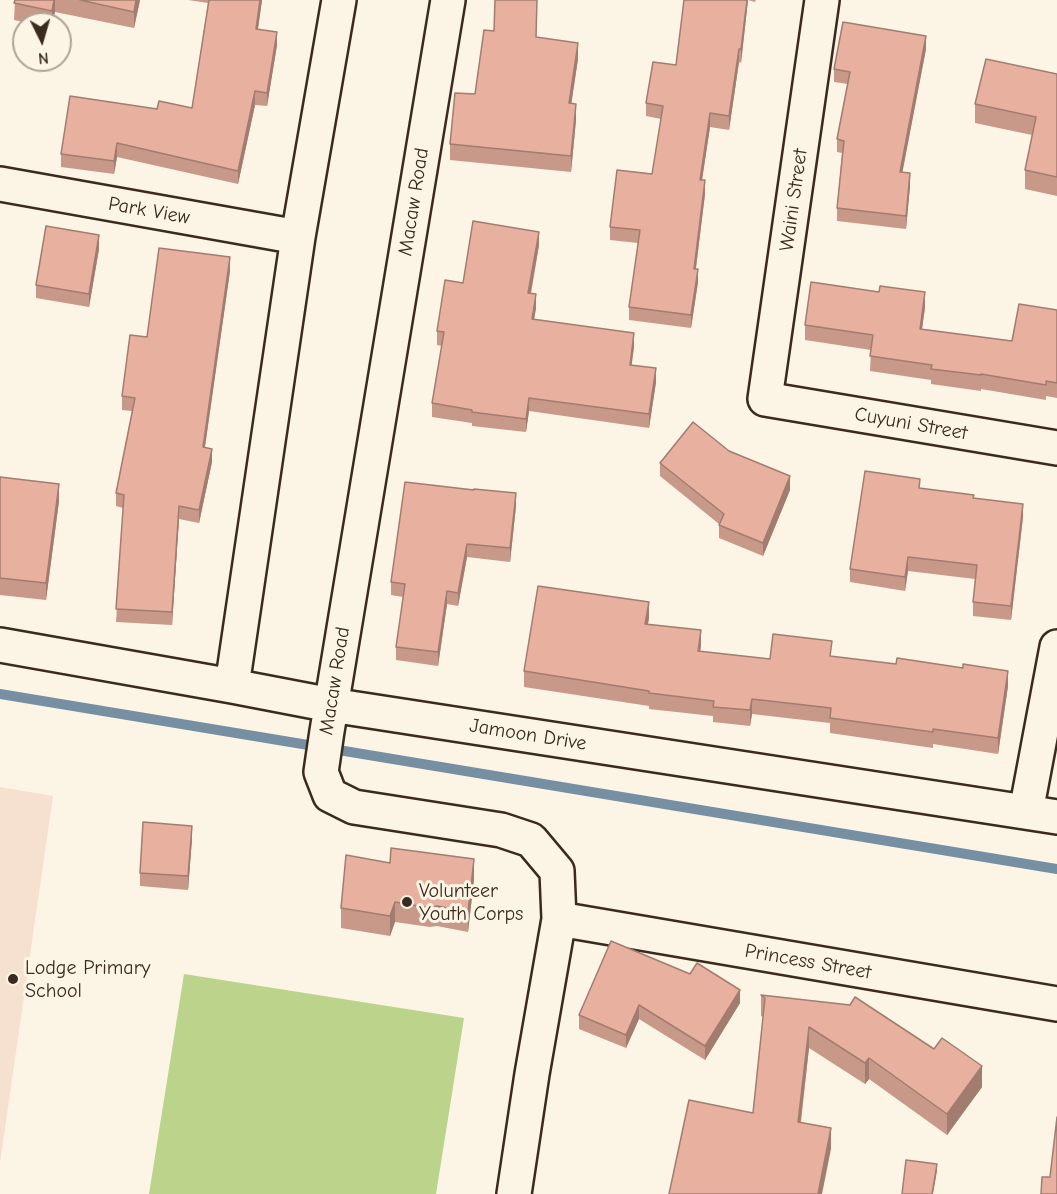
<!DOCTYPE html>
<html>
<head>
<meta charset="utf-8">
<style>
	body { margin:0 }
	#map { position:relative; width:1057px; height:1194px; overflow:hidden; background:#fcf5e5; font-family:"Comic Neue",sans-serif }
	canvas { display:block }
	.north { position:absolute; left:12px; top:12px; width:60px; height:60px; box-sizing:border-box; background:#fcf5e5; border:2px solid #afa495; border-radius:50%; rotate:175deg; font-size:16px; font-weight:700; line-height:24px; text-align:center; color:#3b2a1e }
	.north::after { content:''; display:block; margin:auto; width:21px; height:27px; background:#3b2a1e; clip-path:polygon(50% 0,100% 100%,50% 72%,0 100%) }
</style>
</head>
<body>
<div id="map">
<canvas width="1057" height="1194"></canvas>
<div class="north">N</div>
</div>
<script>
const g = document.querySelector('canvas').getContext('2d');
g.lineJoin = 'round';
function fillPath(path, color) {
  g.fillStyle = color;
  g.fill(path, 'evenodd');
}
function poly(rows) {
  const path = new Path2D();
  for (const r of rows) {
    path.moveTo(r[0], r[1]);
    for (let i = 2; i < r.length; i += 2) path.lineTo(r[i], r[i + 1]);
  }
  return path;
}
function stroke(path, color, width, dash) {
  g.strokeStyle = color;
  g.lineWidth = width;
  g.lineCap = dash ? 'butt' : 'round';
  g.setLineDash(dash || []);
  g.stroke(path);
}
function drawText(font, color, halo, rows, align = 'center') {
  g.font = font + ' "Comic Neue",sans-serif';
  g.lineWidth = 6;
  g.setLineDash([]);
  g.textBaseline = 'middle';
  g.strokeStyle = halo;
  g.fillStyle = color;
  for (const [text, x, y, turn = 0] of rows) {
    g.save();
    g.translate(x, y);
    g.rotate((+turn || 0) * Math.PI / 180);
    g.textAlign = isNaN(turn) ? turn : align;
    if (halo) g.strokeText(text, 0, 0);
    g.fillText(text, 0, 0);
    g.restore();
  }
}
fillPath(poly([
	[0,787,53,796,0,1163]
]), '#f6e1d0');
fillPath(poly([
	[184,974,464,1018,436,1194,149,1194]
]), '#bbd38a');
stroke(poly([
	[0,694,1057,869]
]), '#768fa3', 10);
const minor = poly([
	[448,0,327,731,321,772,330,795,354,807,501,830,531,840,557,871,559,919,532,1074,514,1194],
	[822,0,765,399,1057,448],
	[0,184,298,237],
	[0,645,232,686,331,705,1057,817],
	[232,686,298,237,339,0],
	[1026,812,1057,647],
	[559,919,1057,1004]
]);
stroke(minor, '#3b2a1e', 38);
stroke(minor, '#fcf5e5', 33);
fillPath(poly([
	[15,0,140,0,134,28,55,12,53,24,33,24,14,20],
	[188,0,262,0,258,29,277,45,267,106,255,105,238,184,117,157,114,174,61,167,61,154,157,109,192,108,208,3],
	[684,0,756,0,755,2,748,0,741,63,739,62,729,130,710,127,702,180,705,194,696,269,698,282,691,328,629,320,629,307,638,243,610,240,610,227,652,174,661,119,646,116,646,103,676,65],
	[494,31,536,37,578,59,571,103,576,120,571,172,450,160,450,144,475,94],
	[926,49,902,172,910,186,906,229,837,221,837,208,842,153,837,152,837,139,848,84,834,82,834,69],
	[1057,74,1057,196,1025,189,1025,170,1032,135,975,123,975,104],
	[539,245,531,294,536,308,534,319,634,347,631,365,656,382,649,428,529,411,526,432,472,426,472,423,432,417,432,403,442,346,437,345,437,331,463,283],
	[99,249,89,307,36,298,36,285],
	[230,271,205,447,212,462,199,523,179,519,172,625,116,622,123,508,116,506,116,493,132,411,122,410,122,396,147,337],
	[879,292,925,307,922,329,1012,341,1057,310,1057,398,1046,396,1046,400,981,389,981,391,931,384,931,380,870,371,871,350,805,340,805,325],
	[729,451,790,490,763,556,719,538,719,524,660,476,660,463],
	[0,477,59,501,46,600,0,595],
	[920,488,974,498,1023,517,1011,620,973,616,973,602,975,579,908,571,905,591,850,582,850,569],
	[516,506,510,562,467,557,458,606,447,604,438,666,396,660,396,647,403,597,391,595,391,582],
	[649,618,648,624,701,645,700,652,770,659,832,656,1008,686,998,754,933,744,933,748,830,733,830,723,752,714,750,726,713,722,713,716,649,709,649,706,524,687,524,671],
	[192,839,188,890,140,886,140,873],
	[474,879,468,932,437,926,430,927,395,922,390,936,341,928,341,908],
	[690,974,740,1003,705,1060,639,1019,626,1048,579,1029,579,1015],
	[761,995,982,1087,947,1135,869,1079,865,1084,809,1048,801,1122,831,1149,753,1113,763,1017,761,1016]
]), '#c89889');
fillPath(poly([
	[54,0,55,0,55,12,52,24,52,11],
	[136,0,140,0,134,28,134,12],
	[260,0,262,0,256,42,256,29],
	[747,0,748,0,741,63,741,49],
	[277,32,277,45,267,106,267,93],
	[926,36,926,49,900,185,900,172],
	[578,43,578,59,569,120,569,103],
	[739,49,739,62,729,130,729,116],
	[255,91,255,105,238,184,238,171],
	[576,104,576,120,571,172,571,156],
	[710,113,710,127,700,193,700,180],
	[117,143,117,157,114,174,114,161],
	[910,173,910,186,906,229,906,216],
	[705,180,705,194,694,282,694,269],
	[539,232,539,245,528,307,528,293],
	[99,235,99,249,89,307,89,294],
	[230,257,230,271,203,460,203,447],
	[698,269,698,282,691,328,691,315],
	[925,292,925,307,920,344,920,329],
	[536,294,536,308,532,332,532,319],
	[634,333,634,347,630,378,630,365],
	[656,368,656,382,649,428,649,414],
	[529,398,529,411,526,432,526,419],
	[212,449,212,462,199,523,199,510],
	[790,476,790,490,763,556,763,543],
	[59,484,59,501,46,600,46,583],
	[516,493,516,506,510,562,510,548],
	[1023,504,1023,517,1011,620,1011,606],
	[179,506,179,519,172,625,172,612],
	[467,544,467,557,458,606,458,593],
	[908,557,908,571,905,591,905,577],
	[447,591,447,604,438,666,438,652],
	[649,602,649,618,645,640,645,624],
	[701,630,701,645,698,667,698,651],
	[1008,671,1008,686,998,754,998,738],
	[752,699,752,714,750,726,750,710],
	[192,826,192,839,188,890,188,876],
	[474,859,474,879,468,932,468,912],
	[395,902,395,922,390,936,390,916],
	[740,990,740,1003,705,1060,705,1046],
	[639,1005,639,1019,626,1048,626,1035],
	[809,1027,809,1048,798,1143,798,1122],
	[869,1058,869,1079,865,1084,865,1063],
	[982,1066,982,1087,947,1135,947,1114],
	[831,1128,831,1149,822,1194,818,1194],
	[937,1164,937,1171,933,1194,932,1194]
]), '#a27c6f');
const building = poly([
	[15,0,54,0,52,11,14,3,15,0],
	[80,0,136,0,134,12,80,0],
	[209,0,260,0,256,29,277,32,267,93,255,91,238,171,117,143,114,161,61,154,70,96,157,109,159,101,192,108,209,0],
	[495,0,537,0,536,37,578,43,569,103,576,104,571,156,450,144,455,93,475,94,484,30,494,31,495,0],
	[684,0,747,0,741,49,739,49,729,116,710,113,700,180,705,180,694,269,698,269,691,315,629,307,640,230,610,227,617,170,652,174,663,106,646,103,653,62,676,65,684,0],
	[843,22,926,36,900,172,910,173,906,216,837,208,844,141,837,139,850,72,834,69,843,22],
	[986,59,1057,74,1057,177,1025,170,1036,117,975,104,986,59],
	[473,221,539,232,528,293,536,294,532,319,634,333,630,365,656,368,649,414,529,398,526,419,472,412,472,410,432,403,444,332,437,331,445,280,463,283,473,221],
	[46,226,99,235,89,294,36,285,46,226],
	[159,248,230,257,203,447,212,449,199,510,179,506,172,612,116,609,124,495,116,493,135,398,122,396,130,335,147,337,159,248],
	[811,282,879,292,880,286,925,292,920,329,1012,341,1019,304,1057,310,1057,383,1046,381,1046,385,981,374,981,375,931,369,932,365,870,356,873,335,805,325,811,282],
	[693,422,729,451,790,476,763,543,719,525,724,514,660,463,693,422],
	[865,471,920,479,919,488,974,495,973,498,1023,504,1011,606,973,602,977,565,908,557,905,577,850,569,865,471],
	[0,477,59,484,46,583,0,578,0,477],
	[405,482,474,490,474,489,516,493,510,548,467,544,458,593,447,591,438,652,396,647,405,584,391,582,405,482],
	[538,586,649,602,645,624,701,630,698,651,770,659,773,634,832,641,830,656,896,664,897,658,963,668,963,664,1008,671,998,738,933,729,933,732,830,718,831,708,752,699,750,710,713,707,714,701,649,693,649,691,524,671,538,586],
	[143,822,192,826,188,876,140,873,143,822],
	[391,848,474,859,468,912,437,906,430,908,395,902,390,916,341,908,346,855,390,863,391,848],
	[611,941,690,974,697,963,740,990,705,1046,639,1005,626,1035,579,1015,611,941],
	[761,995,850,1005,855,997,934,1049,942,1038,982,1066,947,1114,869,1058,865,1063,809,1027,798,1122,831,1128,818,1194,669,1194,689,1100,753,1113,765,998,761,995],
	[1057,1117,1057,1194,1041,1194,1042,1177,1050,1177,1057,1117],
	[906,1160,937,1164,932,1194,902,1194,906,1160]
]);
fillPath(building, '#e8b19f');
stroke(building, '#a27c6f', 1.5);
for (const [x, y, r, color] of [
	[407,902,6,"#3b2a1e"],
	[13,979,6,"#3b2a1e"]
]) {
  const dot = new Path2D();
  dot.arc(x, y, r, 0, 2 * Math.PI);
  g.fillStyle = color;
  g.fill(dot);
  stroke(dot, '#fcf5e5', 2);
}
drawText('20px', '#3b2a1e', '#fcf5e5', [
	["Waini Street",794,200,-82],
	["Macaw Road",414,202,-81],
	["Park View",149,211,10],
	["Cuyuni Street",911,424,10],
	["Macaw Road",335,681,-81],
	["Jamoon Drive",528,735,9],
	["Princess Street",808,962,10]
]);
drawText('20px', '#3b2a1e', '#fcf5e5', [
	["Volunteer",419,891],
	["Youth Corps",419,914],
	["Lodge Primary",25,968],
	["School",25,991]
], 'left');
</script>
</body>
</html>
